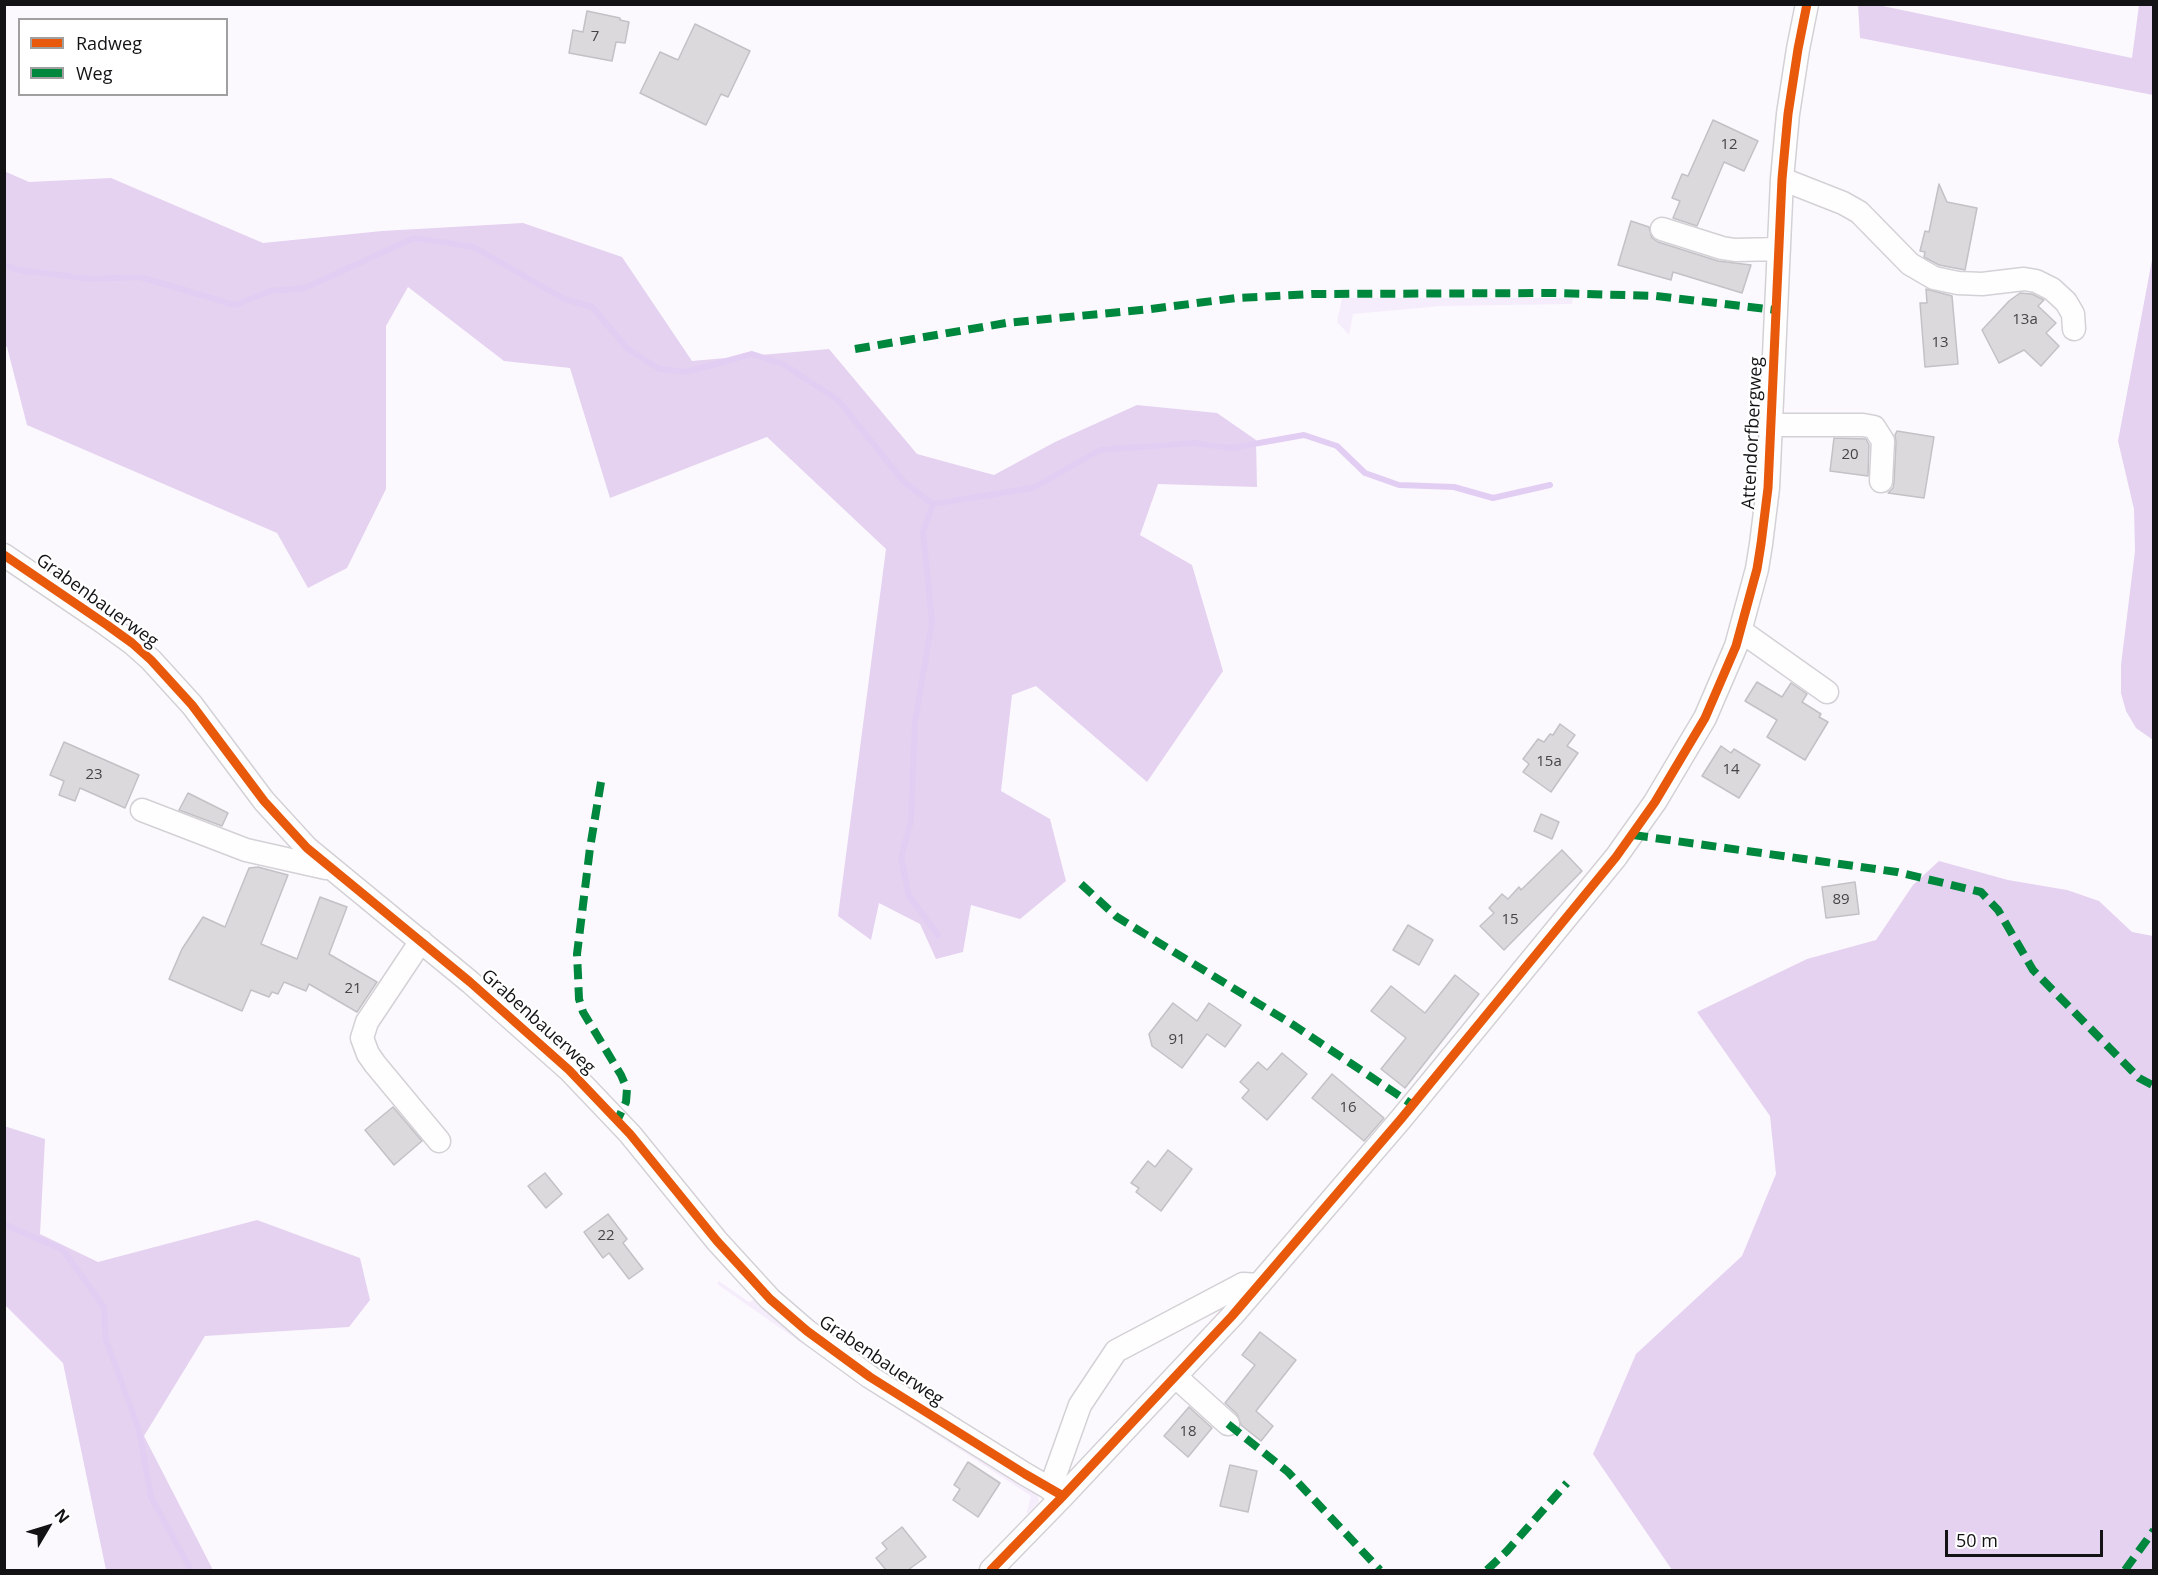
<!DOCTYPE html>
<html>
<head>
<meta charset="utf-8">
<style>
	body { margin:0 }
	#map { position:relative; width:2158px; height:1575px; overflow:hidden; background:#fcf9fe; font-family:"Open Sans",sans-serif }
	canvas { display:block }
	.frame { position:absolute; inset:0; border:6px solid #131214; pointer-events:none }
	.legend { position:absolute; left:18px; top:18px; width:210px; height:78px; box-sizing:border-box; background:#fff; border:2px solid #a1a0a1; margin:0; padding:8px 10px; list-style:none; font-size:18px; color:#131214 }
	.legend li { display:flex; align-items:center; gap:12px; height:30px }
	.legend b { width:30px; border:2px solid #a1a0a1 }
	.north { position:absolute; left:18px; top:1497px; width:60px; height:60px; -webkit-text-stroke:4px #fff; paint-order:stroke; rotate:52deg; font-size:16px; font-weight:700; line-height:24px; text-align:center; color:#131214 }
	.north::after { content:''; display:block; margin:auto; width:21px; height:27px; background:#131214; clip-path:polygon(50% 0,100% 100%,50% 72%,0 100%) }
	.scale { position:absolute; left:1945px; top:1530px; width:158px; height:27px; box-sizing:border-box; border:3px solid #131214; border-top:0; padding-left:8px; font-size:18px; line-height:21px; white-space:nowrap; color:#131214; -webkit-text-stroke:4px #fff; paint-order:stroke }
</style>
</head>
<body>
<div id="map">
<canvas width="2158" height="1575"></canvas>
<div class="frame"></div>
<ul class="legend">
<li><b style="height:8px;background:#e8590c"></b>Radweg</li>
<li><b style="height:8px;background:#00873e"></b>Weg</li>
</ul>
<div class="north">N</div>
<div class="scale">50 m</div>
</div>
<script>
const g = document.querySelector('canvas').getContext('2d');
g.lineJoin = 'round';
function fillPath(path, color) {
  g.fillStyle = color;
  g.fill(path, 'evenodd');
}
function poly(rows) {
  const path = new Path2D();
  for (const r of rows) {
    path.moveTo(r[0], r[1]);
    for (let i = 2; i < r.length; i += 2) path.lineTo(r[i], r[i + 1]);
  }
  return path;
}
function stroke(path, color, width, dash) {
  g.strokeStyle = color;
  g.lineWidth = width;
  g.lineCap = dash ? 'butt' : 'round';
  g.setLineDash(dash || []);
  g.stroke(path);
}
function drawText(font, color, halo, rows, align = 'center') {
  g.font = font + ' "Open Sans",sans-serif';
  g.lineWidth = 4.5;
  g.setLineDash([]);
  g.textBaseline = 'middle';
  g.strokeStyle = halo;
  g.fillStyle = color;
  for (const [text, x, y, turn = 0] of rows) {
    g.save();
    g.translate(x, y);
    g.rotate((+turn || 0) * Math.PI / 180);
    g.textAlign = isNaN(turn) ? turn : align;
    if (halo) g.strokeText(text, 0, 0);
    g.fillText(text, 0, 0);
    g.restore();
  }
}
fillPath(poly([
	[1342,298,1573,298,1572,304,1441,306,1353,314,1349,335,1337,322],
	[719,1281,749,1302,756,1299,1038,1495,1039,1502,1026,1515,1031,1496,882,1399,717,1284]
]), '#f5edfc');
fillPath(poly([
	[1858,5,1878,5,2132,58,2139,5,2153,5,2153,95,1860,38],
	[4,171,29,182,111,178,263,243,382,231,523,223,622,257,692,361,829,349,917,454,994,475,1055,442,1137,405,1217,413,1256,440,1257,487,1158,484,1140,535,1192,565,1223,671,1147,782,1036,686,1012,695,1001,791,1050,819,1066,881,1020,919,971,905,963,952,936,959,920,924,879,903,871,940,838,916,886,549,767,437,610,498,570,368,504,361,408,287,386,326,386,489,347,568,308,588,277,533,27,425,7,347,5,346],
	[2153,239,2153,740,2136,728,2126,711,2121,693,2121,665,2135,551,2134,509,2118,441,2152,260],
	[1939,861,2008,880,2067,890,2099,901,2132,932,2153,936,2153,1570,1672,1570,1593,1454,1636,1354,1742,1256,1776,1174,1770,1116,1697,1012,1807,959,1876,940,1913,885],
	[4,1126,45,1139,40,1234,98,1262,257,1220,360,1258,370,1300,349,1327,205,1336,144,1436,213,1570,106,1570,63,1363,5,1305]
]), '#e4d2f0');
stroke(poly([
	[4,265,19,270,90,279,140,277,235,305,270,291,305,288,414,238,474,247,564,299,592,307,628,349,659,369,686,372,752,354,783,364,838,400,904,482,933,504,1033,488,1100,450,1194,443,1231,448,1304,435,1337,446,1365,473,1399,485,1454,487,1493,498,1550,485],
	[933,504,923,532,932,622,915,722,911,821,901,858,909,896,938,935],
	[4,1224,63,1250,104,1307,106,1340,139,1430,151,1497,191,1570]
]), '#e3cef3', 6);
const building = poly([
	[587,11,620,18,620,20,629,22,625,43,616,42,612,61,569,53,573,30,583,32,587,11],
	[695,24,750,51,728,97,721,94,706,125,640,93,660,52,678,60,695,24],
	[1713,120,1758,141,1744,171,1724,162,1697,226,1673,218,1680,201,1672,198,1682,174,1688,176,1713,120],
	[1939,184,1947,202,1977,208,1965,270,1939,265,1924,257,1925,252,1920,251,1925,231,1929,232,1939,184],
	[1631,221,1649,227,1652,238,1658,242,1718,261,1751,265,1742,293,1673,272,1671,280,1618,265,1631,221],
	[1926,289,1952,296,1958,364,1925,367,1920,303,1927,303,1926,289],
	[2020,293,2032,294,2044,300,2038,306,2056,323,2046,333,2059,346,2041,366,2024,350,1999,363,1982,330,2009,301,2020,293],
	[1897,431,1934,437,1924,498,1888,493,1893,488,1894,482,1896,442,1895,435,1897,431],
	[1834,438,1866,439,1869,445,1868,476,1830,471,1834,438],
	[1757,682,1782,697,1791,683,1807,694,1802,702,1821,714,1819,717,1828,722,1805,760,1767,737,1777,720,1745,701,1757,682],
	[1560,724,1575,735,1567,746,1578,753,1551,792,1523,772,1529,764,1523,759,1538,739,1544,742,1550,734,1553,735,1560,724],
	[64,742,139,775,125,808,80,788,75,801,59,795,64,781,50,775,64,742],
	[1721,746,1731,753,1734,749,1760,765,1739,798,1702,776,1721,746],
	[188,793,228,813,222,826,179,810,188,793],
	[1541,814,1559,822,1552,839,1534,831,1541,814],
	[1562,850,1582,871,1504,950,1480,926,1494,913,1489,908,1502,894,1508,899,1519,887,1521,890,1562,850],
	[258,867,288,875,261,944,297,959,320,897,347,907,329,954,377,982,357,1012,309,984,306,991,284,982,278,994,272,992,269,997,251,990,242,1011,169,979,182,949,203,917,225,927,249,868,258,867],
	[1855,882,1859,914,1826,918,1822,887,1855,882],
	[1408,925,1433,940,1419,965,1393,950,1408,925],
	[1455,975,1479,994,1405,1088,1381,1069,1406,1038,1371,1011,1391,986,1425,1013,1455,975],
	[1173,1003,1197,1021,1209,1003,1241,1025,1225,1047,1207,1034,1182,1068,1152,1046,1149,1034,1173,1003],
	[1282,1053,1307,1074,1267,1120,1242,1098,1249,1090,1240,1082,1258,1062,1267,1070,1282,1053],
	[1332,1074,1384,1118,1364,1141,1312,1098,1332,1074],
	[393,1107,422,1141,394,1165,365,1130,393,1107],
	[1168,1150,1192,1169,1161,1211,1136,1192,1139,1188,1131,1183,1148,1161,1155,1167,1168,1150],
	[545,1173,562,1194,546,1208,528,1186,545,1173],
	[608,1214,627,1239,623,1243,643,1269,629,1279,609,1253,603,1258,584,1232,608,1214],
	[1260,1332,1296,1360,1256,1411,1273,1426,1261,1441,1241,1425,1237,1414,1225,1403,1255,1365,1242,1355,1260,1332],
	[1189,1407,1212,1428,1188,1457,1164,1436,1189,1407],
	[968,1462,1000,1483,978,1517,953,1500,960,1489,954,1485,968,1462],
	[1230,1465,1257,1471,1248,1512,1220,1506,1230,1465],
	[902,1527,926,1557,908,1570,886,1570,876,1558,887,1549,882,1543,902,1527]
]);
fillPath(building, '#dbd9dc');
stroke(building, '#c3c1c5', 1.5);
const minor = poly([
	[1782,179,1843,203,1859,212,1910,264,1934,278,1958,283,1982,284,2024,279,2036,281,2052,289,2066,302,2073,314,2074,329],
	[1662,229,1722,248,1735,250,1779,249],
	[1771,425,1863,425,1874,427,1883,441,1881,481],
	[4,555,107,625,132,643,151,660,192,705,264,801,307,848,470,982,569,1070,630,1134,717,1241,770,1299,807,1331,870,1377,1025,1474,1063,1496],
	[1741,631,1827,692],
	[142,810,246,850,326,868],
	[421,941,367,1022,362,1038,368,1054,375,1064,439,1141],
	[1176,1377,1228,1424],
	[1050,1489,1080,1405,1116,1351,1243,1284,1259,1285],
	[991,1570,1063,1496,1232,1316,1401,1119,1616,857,1655,802,1705,718,1736,646,1757,569,1761,544,1768,488,1782,179,1788,114,1798,49,1807,4]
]);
stroke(minor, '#d3d1d5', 25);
stroke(minor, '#fffeff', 22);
stroke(poly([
	[855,349,1006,323,1151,309,1236,298,1313,294,1556,293,1656,296,1776,310],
	[601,782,590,848,577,954,578,975,579,999,583,1012,621,1075,627,1089,626,1102,617,1121],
	[1633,835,1897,872,1981,892,1998,910,2033,970,2139,1078,2154,1086],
	[1081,884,1117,917,1295,1026,1413,1105],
	[1228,1424,1288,1472,1380,1570],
	[1487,1570,1507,1551,1567,1483],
	[2125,1570,2154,1530]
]), '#00873e', 8, [15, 8]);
stroke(poly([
	[4,555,107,625,132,643,151,660,192,705,264,801,307,848,470,982,569,1070,630,1134,717,1241,770,1299,807,1331,870,1377,1025,1474,1063,1496],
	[991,1570,1063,1496,1232,1316,1401,1119,1616,857,1655,802,1705,718,1736,646,1757,569,1761,544,1768,488,1782,179,1788,114,1798,49,1807,4]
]), '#e8590c', 9);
drawText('15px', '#454446', null, [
	["7",595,37],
	["12",1729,145],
	["13a",2025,320],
	["13",1940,343],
	["20",1850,455],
	["15a",1549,762],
	["14",1731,770],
	["23",94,775],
	["89",1841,900],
	["15",1510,920],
	["21",353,989],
	["91",1177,1040],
	["16",1348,1108],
	["22",606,1236],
	["18",1188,1432]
]);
drawText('18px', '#131214', '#fff', [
	["Attendorfbergweg",1753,433,-87],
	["Grabenbauerweg",97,601,36],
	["Grabenbauerweg",538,1022,42],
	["Grabenbauerweg",881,1361,34]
]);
</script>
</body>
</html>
